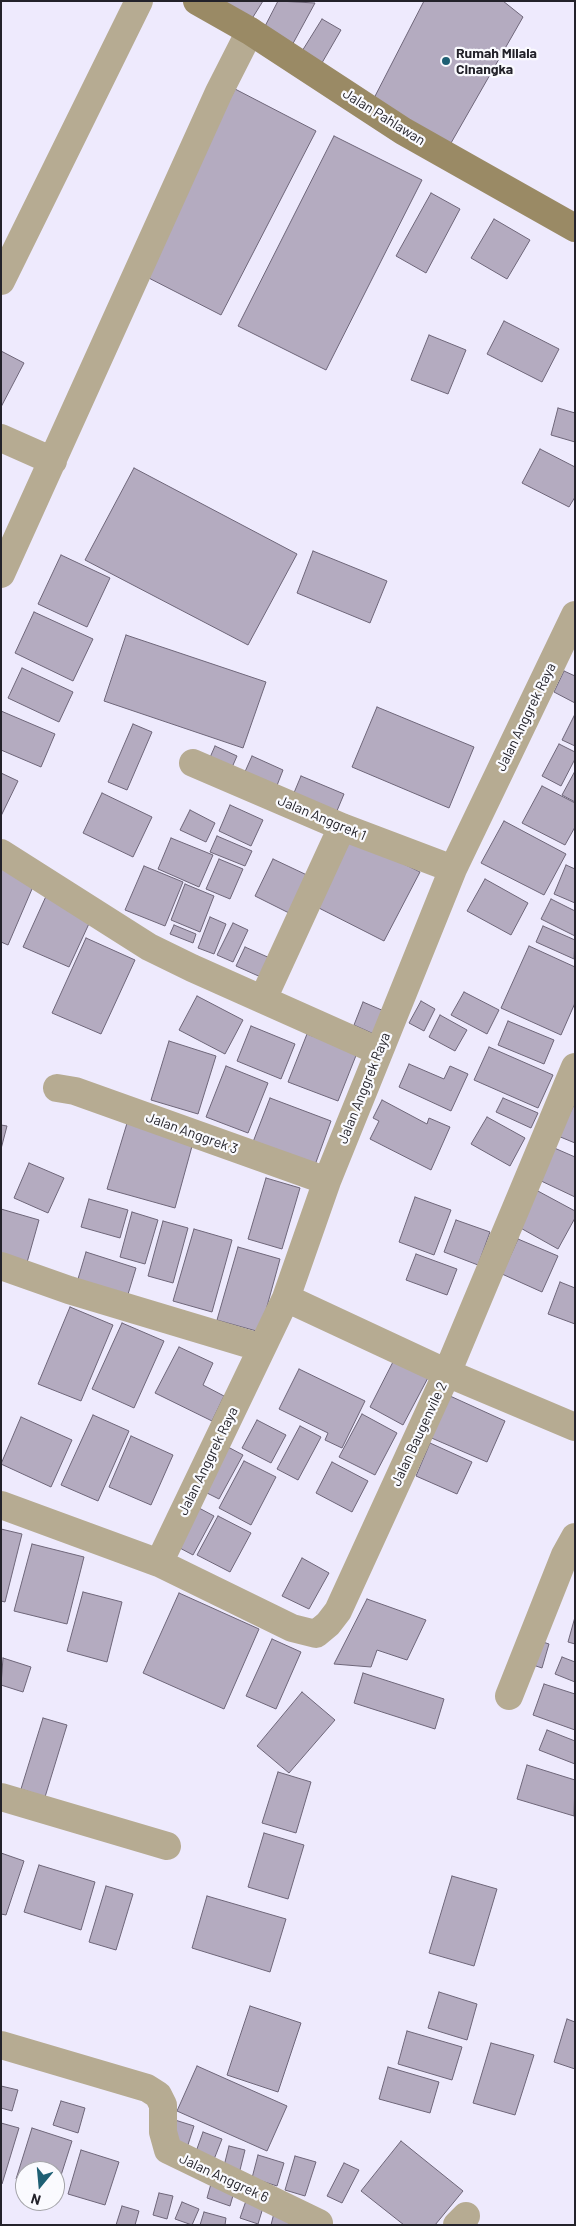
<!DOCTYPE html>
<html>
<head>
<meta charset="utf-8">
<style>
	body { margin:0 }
	#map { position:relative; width:576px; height:2226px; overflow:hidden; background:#eeeafd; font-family:Barlow,sans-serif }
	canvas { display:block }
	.frame { position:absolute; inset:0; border:2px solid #23222a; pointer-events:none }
	.north { position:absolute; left:15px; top:2161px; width:50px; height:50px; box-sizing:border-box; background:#fafafe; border:1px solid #a4a4a9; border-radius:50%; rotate:197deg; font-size:14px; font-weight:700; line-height:20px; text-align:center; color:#23222a }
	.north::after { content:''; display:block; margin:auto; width:18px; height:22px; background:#1e5f74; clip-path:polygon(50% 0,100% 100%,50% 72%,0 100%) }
</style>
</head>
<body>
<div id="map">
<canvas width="576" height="2226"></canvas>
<div class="frame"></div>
<div class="north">N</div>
</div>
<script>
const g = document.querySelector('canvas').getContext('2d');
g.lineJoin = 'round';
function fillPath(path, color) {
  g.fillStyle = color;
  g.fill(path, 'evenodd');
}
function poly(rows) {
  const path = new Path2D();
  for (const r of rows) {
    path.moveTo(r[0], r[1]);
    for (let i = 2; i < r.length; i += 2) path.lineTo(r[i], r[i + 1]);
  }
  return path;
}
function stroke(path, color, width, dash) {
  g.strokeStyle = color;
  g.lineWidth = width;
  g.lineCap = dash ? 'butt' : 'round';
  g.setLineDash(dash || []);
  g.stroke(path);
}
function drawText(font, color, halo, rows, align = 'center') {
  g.font = font + ' Barlow,sans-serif';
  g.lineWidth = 4.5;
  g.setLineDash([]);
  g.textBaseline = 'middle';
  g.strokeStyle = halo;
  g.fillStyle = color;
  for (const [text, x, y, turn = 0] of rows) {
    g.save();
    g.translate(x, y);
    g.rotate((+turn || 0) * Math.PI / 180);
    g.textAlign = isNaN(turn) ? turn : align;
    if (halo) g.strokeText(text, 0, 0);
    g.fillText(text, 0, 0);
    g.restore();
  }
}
const building = poly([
	[210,1,263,1,248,25,210,1],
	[278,1,315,3,290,49,261,34,278,1],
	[424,1,503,1,523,17,447,150,371,104,424,1],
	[322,19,341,30,319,68,299,56,322,19],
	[235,89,316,131,221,315,139,273,235,89],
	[334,136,422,180,326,370,238,326,334,136],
	[431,193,460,209,426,273,396,256,431,193],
	[494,219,530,240,507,279,471,258,494,219],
	[504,321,559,349,542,382,487,354,504,321],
	[429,335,466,350,448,394,411,380,429,335],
	[1,351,24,363,1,407,1,351],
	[558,408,575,413,575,442,551,435,558,408],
	[540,449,575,467,575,497,569,507,522,483,540,449],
	[134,468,297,554,248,645,85,560,134,468],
	[313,551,387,581,370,623,297,593,313,551],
	[61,555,110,578,87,627,38,604,61,555],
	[34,612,93,639,73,681,15,653,34,612],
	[126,635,266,682,243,748,104,701,126,635],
	[22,668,73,692,59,722,8,698,22,668],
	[564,671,575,676,575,703,554,692,564,671],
	[377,707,474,747,449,808,352,767,377,707],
	[1,711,55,734,41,767,1,750,1,711],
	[575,714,575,746,562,740,575,714],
	[133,724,152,732,127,790,108,782,133,724],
	[559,744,575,752,575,759,561,786,542,776,559,744],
	[215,746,237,756,230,772,208,762,215,746],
	[252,756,283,770,276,788,244,774,252,756],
	[575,771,575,802,562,795,575,771],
	[1,773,18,781,1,816,1,773],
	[301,776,344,794,334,818,291,800,301,776],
	[542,786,575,803,575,827,565,845,522,823,542,786],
	[102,793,152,817,133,857,83,833,102,793],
	[230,805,263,820,251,846,219,831,230,805],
	[190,810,215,823,206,842,180,830,190,810],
	[504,821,566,854,544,895,481,863,504,821],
	[346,835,420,872,384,941,311,904,346,835],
	[217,836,252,851,245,866,210,852,217,836],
	[171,838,213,855,199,887,158,869,171,838],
	[219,859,243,869,230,899,206,889,219,859],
	[273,859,309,876,291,914,255,896,273,859],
	[566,865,575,869,575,903,554,894,566,865],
	[144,866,183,882,165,926,125,910,144,866],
	[1,867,35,882,8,945,1,942,1,867],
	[485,879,528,903,511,935,467,911,485,879],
	[185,884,214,896,200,932,171,920,185,884],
	[47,894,93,915,69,967,23,947,47,894],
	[551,899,575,911,575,936,541,919,551,899],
	[210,917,226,924,214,954,198,948,210,917],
	[233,923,248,930,233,962,217,955,233,923],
	[174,925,196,934,193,943,170,934,174,925],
	[543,926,575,940,574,959,536,942,543,926],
	[86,938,135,960,101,1034,52,1013,86,938],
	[529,946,575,967,575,1003,561,1035,501,1008,529,946],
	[245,947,272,959,263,978,236,966,245,947],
	[464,992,499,1010,487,1034,451,1015,464,992],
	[197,996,243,1020,225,1054,179,1030,197,996],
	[421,1001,435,1009,424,1031,409,1023,421,1001],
	[363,1002,384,1011,374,1034,354,1025,363,1002],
	[440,1015,467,1030,455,1051,429,1037,440,1015],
	[508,1021,554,1040,544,1064,498,1045,508,1021],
	[251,1026,295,1044,281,1079,237,1061,251,1026],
	[307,1034,357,1053,338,1101,288,1082,307,1034],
	[169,1041,216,1056,198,1114,151,1100,169,1041],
	[489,1047,553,1075,538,1108,474,1080,489,1047],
	[409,1064,444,1079,450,1066,468,1074,451,1111,399,1087,409,1064],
	[226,1066,268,1083,248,1133,206,1117,226,1066],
	[270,1098,331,1121,315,1165,253,1142,270,1098],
	[503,1098,538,1113,531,1128,496,1112,503,1098],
	[382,1100,427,1124,429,1118,450,1127,431,1170,370,1139,379,1121,373,1118,382,1100],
	[575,1103,575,1143,558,1136,575,1103],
	[487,1117,525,1138,510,1166,471,1144,487,1117],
	[128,1120,194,1139,175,1208,107,1189,128,1120],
	[1,1125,7,1126,1,1149,1,1125],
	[552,1147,575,1157,575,1197,537,1179,552,1147],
	[29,1163,64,1178,48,1213,14,1198,29,1163],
	[266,1178,300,1188,282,1249,248,1239,266,1178],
	[536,1190,575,1211,575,1218,558,1249,517,1226,536,1190],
	[415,1197,451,1210,434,1255,399,1242,415,1197],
	[89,1199,128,1210,120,1238,81,1227,89,1199],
	[1,1209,39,1220,26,1266,1,1259,1,1209],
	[132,1212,158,1220,145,1264,120,1257,132,1212],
	[456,1220,490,1232,478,1265,444,1252,456,1220],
	[163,1221,188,1228,173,1283,148,1276,163,1221],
	[194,1229,232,1240,212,1312,173,1301,194,1229],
	[518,1239,558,1256,542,1292,502,1274,518,1239],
	[238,1247,280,1259,260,1332,217,1320,238,1247],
	[86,1252,136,1268,125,1304,75,1289,86,1252],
	[416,1254,457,1269,447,1295,406,1280,416,1254],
	[560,1282,575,1288,575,1324,548,1314,560,1282],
	[70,1307,113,1325,81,1401,38,1384,70,1307],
	[122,1323,164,1341,134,1408,92,1389,122,1323],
	[179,1347,213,1363,203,1385,224,1396,212,1421,155,1393,179,1347],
	[396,1356,430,1374,403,1425,370,1407,396,1356],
	[299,1369,365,1401,342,1448,325,1440,328,1433,279,1409,299,1369],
	[439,1391,505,1421,487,1462,420,1433,439,1391],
	[362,1414,397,1433,375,1475,339,1457,362,1414],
	[93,1415,129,1431,98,1501,61,1485,93,1415],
	[21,1417,72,1440,51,1487,1,1464,21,1417],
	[257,1420,286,1435,271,1463,242,1448,257,1420],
	[300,1426,321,1437,298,1480,277,1469,300,1426],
	[131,1436,173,1455,151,1505,109,1487,131,1436],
	[430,1443,472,1462,457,1494,416,1476,430,1443],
	[228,1447,243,1455,219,1499,205,1492,228,1447],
	[244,1461,276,1477,251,1525,219,1508,244,1461],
	[332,1462,368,1481,352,1512,316,1493,332,1462],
	[199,1508,214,1516,193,1555,178,1547,199,1508],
	[218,1516,251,1533,230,1572,197,1555,218,1516],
	[1,1529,22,1534,5,1602,1,1601,1,1529],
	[32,1544,84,1557,67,1624,14,1611,32,1544],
	[302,1558,329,1573,309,1609,282,1596,302,1558],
	[83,1592,122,1602,107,1662,67,1651,83,1592],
	[179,1593,259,1629,224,1709,143,1673,179,1593],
	[367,1599,426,1620,407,1660,377,1650,371,1667,334,1664,367,1599],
	[575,1617,575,1644,568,1642,575,1617],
	[272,1639,301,1652,276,1709,246,1696,272,1639],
	[534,1639,549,1644,542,1668,527,1663,534,1639],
	[562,1657,575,1662,575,1682,555,1674,562,1657],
	[3,1658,31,1667,23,1692,1,1685,3,1658],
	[363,1673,444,1699,435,1729,354,1703,363,1673],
	[544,1684,575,1694,575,1730,533,1715,544,1684],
	[302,1692,335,1720,289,1773,257,1746,302,1692],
	[43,1718,67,1725,45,1797,21,1789,43,1718],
	[547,1730,575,1741,575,1764,539,1750,547,1730],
	[527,1765,575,1780,574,1816,517,1799,527,1765],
	[278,1772,311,1782,296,1833,262,1823,278,1772],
	[264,1833,304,1845,288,1899,248,1887,264,1833],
	[1,1853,24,1861,6,1915,1,1914,1,1853],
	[39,1865,95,1882,81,1930,24,1912,39,1865],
	[452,1876,497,1889,474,1966,429,1953,452,1876],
	[106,1886,133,1894,116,1950,89,1942,106,1886],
	[207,1896,286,1919,270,1972,192,1948,207,1896],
	[439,1992,477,2004,467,2040,428,2028,439,1992],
	[250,2006,301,2023,278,2092,227,2075,250,2006],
	[567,2019,575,2022,575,2069,554,2062,567,2019],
	[407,2031,462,2047,452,2080,398,2064,407,2031],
	[491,2043,534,2055,515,2115,473,2103,491,2043],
	[197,2066,287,2106,267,2151,177,2111,197,2066],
	[388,2067,439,2082,430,2113,379,2099,388,2067],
	[1,2086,18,2090,12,2111,1,2108,1,2086],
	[61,2101,85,2108,78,2133,53,2125,61,2101],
	[175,2120,194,2126,185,2154,168,2147,175,2120],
	[1,2123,19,2128,2,2184,1,2184,1,2123],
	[32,2128,72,2141,56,2191,55,2171,25,2171,25,2182,16,2179,32,2128],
	[203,2132,222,2139,211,2167,193,2160,203,2132],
	[401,2141,463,2191,435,2225,404,2225,361,2191,401,2141],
	[229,2146,245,2150,239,2174,223,2170,229,2146],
	[81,2150,119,2162,105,2205,68,2194,81,2150],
	[258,2155,284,2163,277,2186,252,2178,258,2155],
	[295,2156,316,2162,305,2196,285,2190,295,2156],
	[344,2163,359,2170,342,2203,327,2196,344,2163],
	[211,2184,234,2192,230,2206,207,2198,211,2184],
	[159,2193,173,2196,167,2219,153,2215,159,2193],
	[248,2195,265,2201,258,2224,240,2218,248,2195],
	[182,2202,199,2209,192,2225,175,2219,182,2202],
	[122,2206,139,2211,135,2225,116,2225,122,2206],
	[204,2212,226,2218,225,2225,200,2225,204,2212],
	[274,2213,292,2225,271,2225,274,2213]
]);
fillPath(building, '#b4abc0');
stroke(building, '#6e6679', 1);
stroke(poly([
	[1,281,139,1],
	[1,438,53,461],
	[1,574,219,92,250,31],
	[193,763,342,827,453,869],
	[1,853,149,947,192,968,378,1051],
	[263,999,342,827],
	[57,1088,75,1091,327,1181],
	[1,1266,69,1290,262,1348],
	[286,1298,447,1373,575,1427],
	[1,1505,159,1563,292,1628,316,1634,328,1624,338,1611,447,1373,575,1067],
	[159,1563,286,1298,327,1181,453,869,575,615],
	[509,1696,565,1555,575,1537],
	[1,1797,167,1846],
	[1,2045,147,2088,158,2095,163,2105,163,2132,168,2150,319,2223],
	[457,2225,466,2216]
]), '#b6ab92', 28);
stroke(poly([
	[197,1,250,31,403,131,575,228]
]), '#9a8a65', 28);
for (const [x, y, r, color] of [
	[446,61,5,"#1e5f74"]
]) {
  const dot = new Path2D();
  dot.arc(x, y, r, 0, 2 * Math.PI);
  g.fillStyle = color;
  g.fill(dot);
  stroke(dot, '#fafafe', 2);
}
drawText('bold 14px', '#23222a', '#fafafe', [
	["Rumah Milala",456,53],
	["Cinangka",456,69]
], 'left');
drawText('14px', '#23222a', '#fafafe', [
	["Jalan Pahlawan",384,117,32],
	["Jalan Anggrek Raya",526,717,-64],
	["Jalan Anggrek 1",322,818,23],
	["Jalan Anggrek Raya",364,1088,-68],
	["Jalan Anggrek 3",192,1133,20],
	["Jalan Baugenvile 2",419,1434,-65],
	["Jalan Anggrek Raya",208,1461,-64],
	["Jalan Anggrek 6",224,2178,25]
]);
</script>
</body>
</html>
